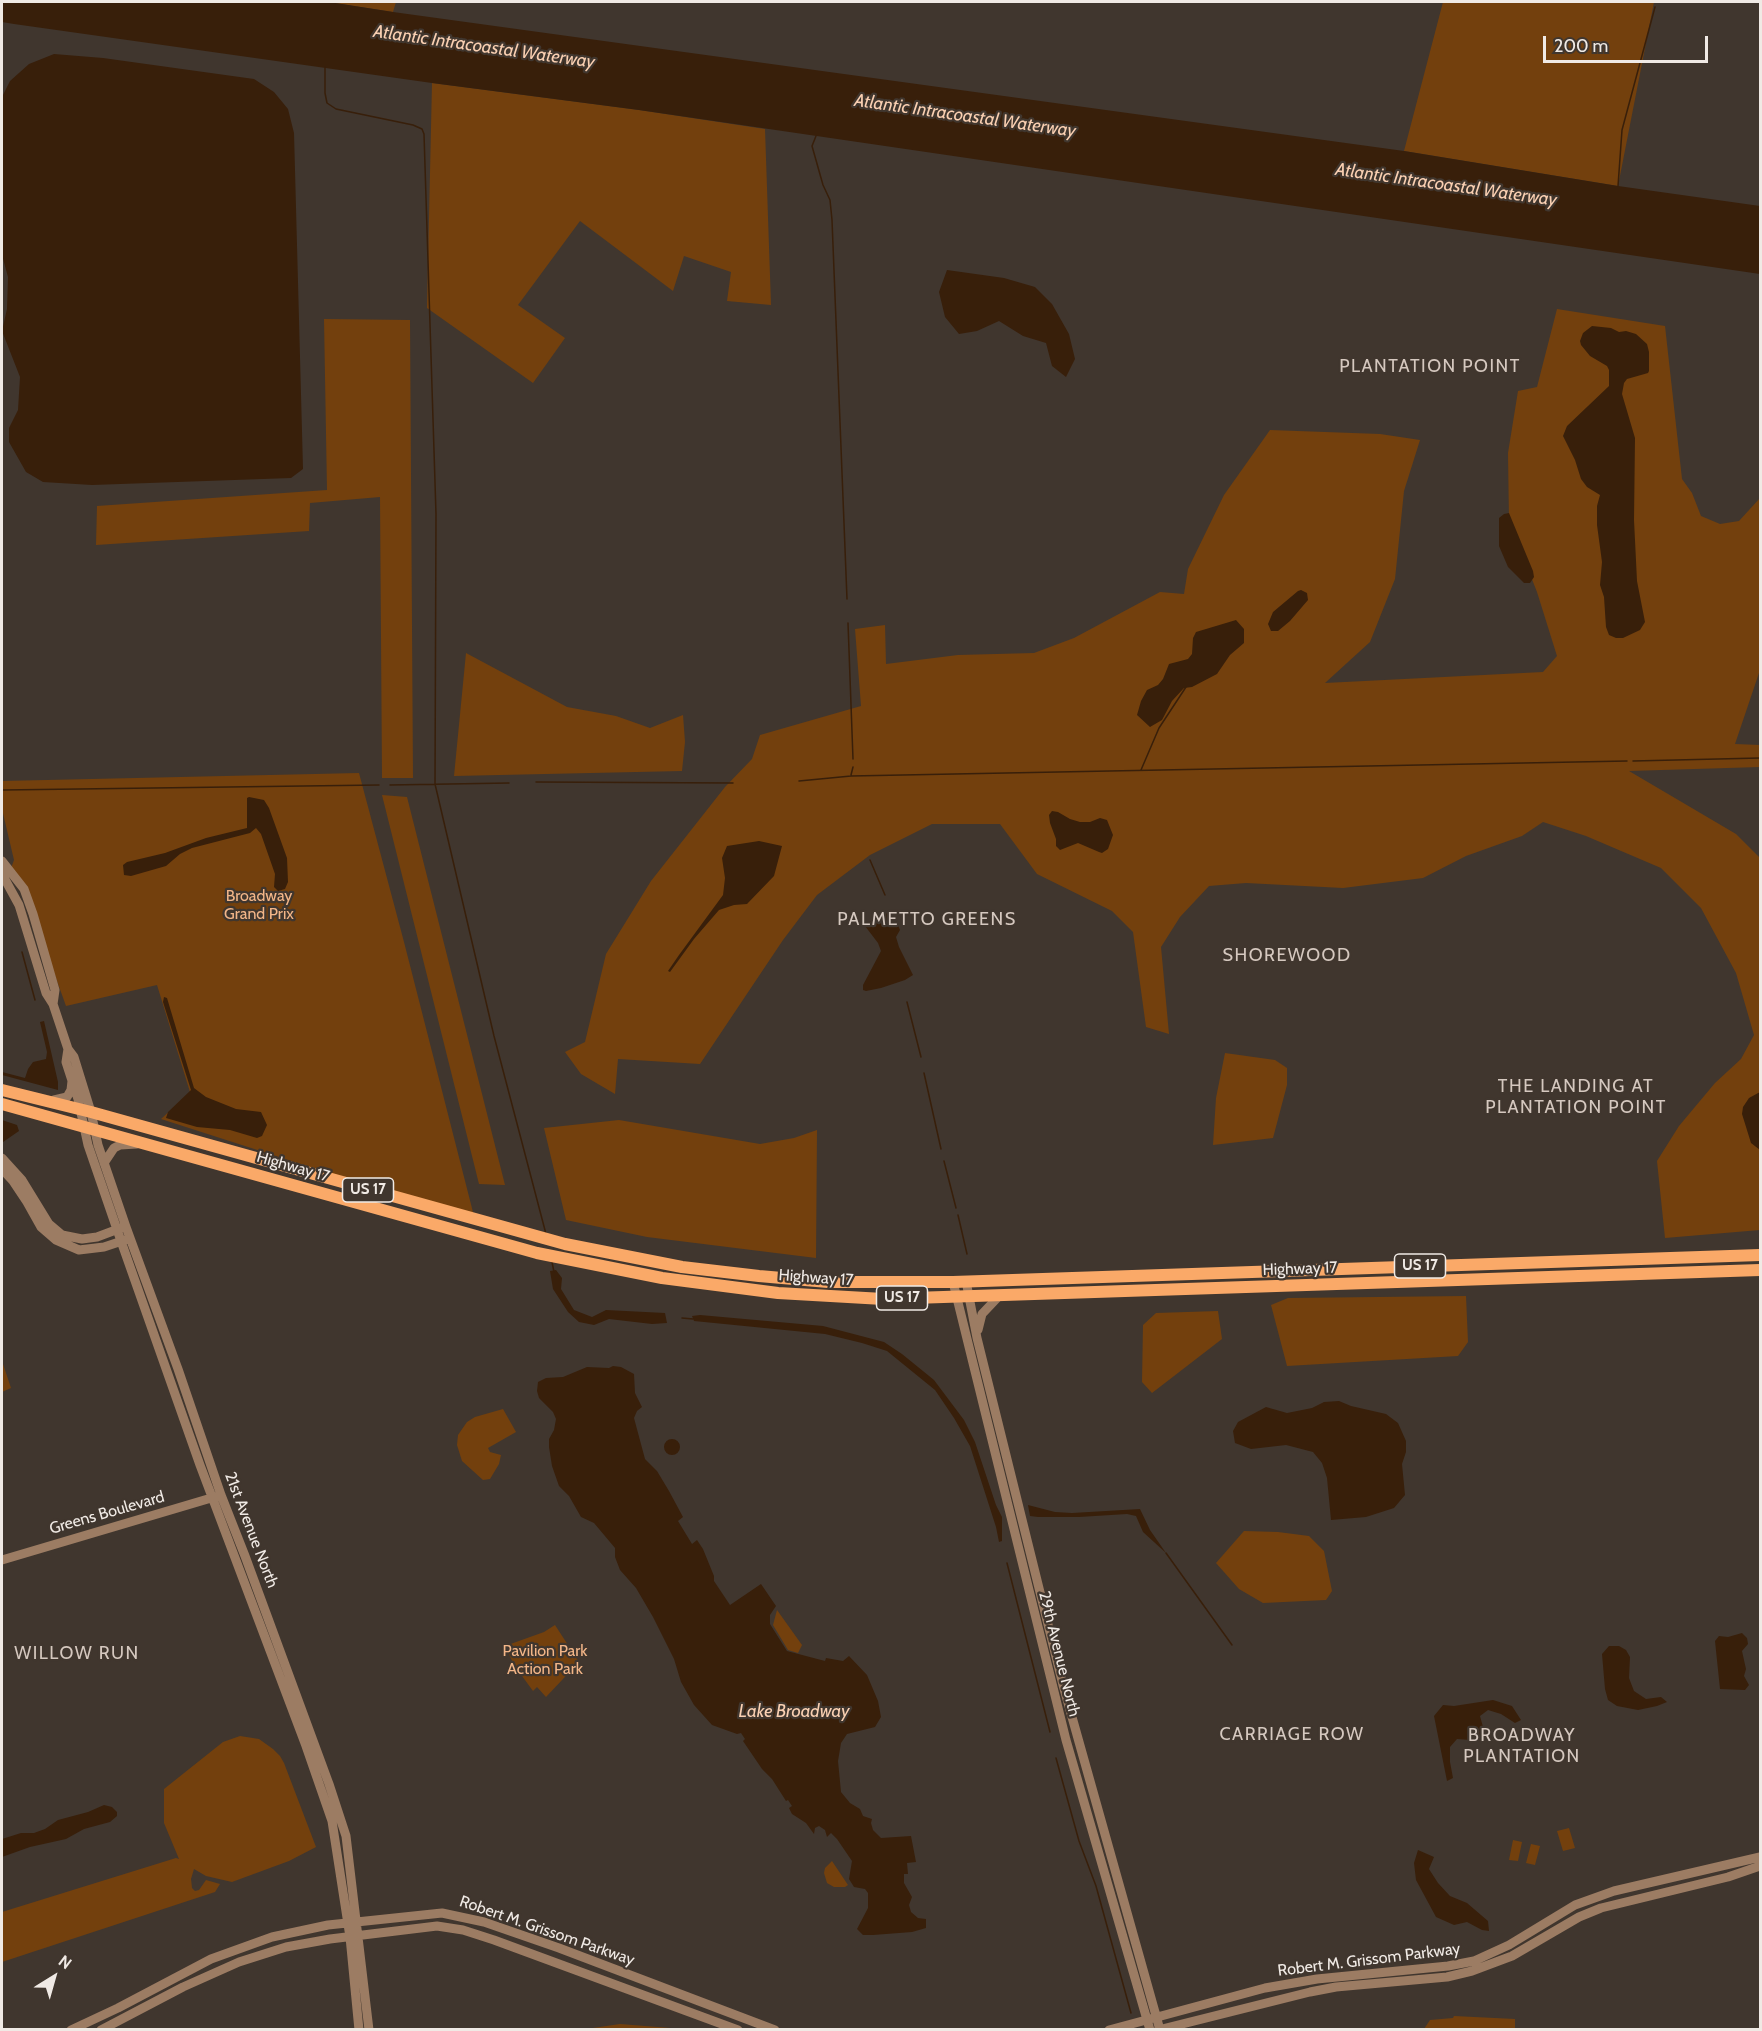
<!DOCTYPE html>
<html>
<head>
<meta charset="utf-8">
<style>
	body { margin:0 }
	#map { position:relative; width:1762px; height:2031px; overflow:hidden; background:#40362e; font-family:Cabin,sans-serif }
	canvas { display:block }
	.frame { position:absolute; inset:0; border:3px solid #f0eae5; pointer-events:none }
	.north { position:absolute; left:24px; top:1947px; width:60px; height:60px; -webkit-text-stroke:4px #40362e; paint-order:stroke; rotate:37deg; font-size:16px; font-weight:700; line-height:24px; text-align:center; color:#f0eae5 }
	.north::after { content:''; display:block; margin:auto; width:21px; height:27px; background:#f0eae5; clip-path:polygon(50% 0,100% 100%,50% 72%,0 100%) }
	.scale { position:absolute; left:1543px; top:36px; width:165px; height:27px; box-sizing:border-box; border:3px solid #f0eae5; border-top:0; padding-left:8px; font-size:18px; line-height:21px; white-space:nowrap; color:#f0eae5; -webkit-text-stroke:4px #40362e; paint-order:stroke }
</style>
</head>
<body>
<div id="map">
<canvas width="1762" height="2031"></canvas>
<div class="frame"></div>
<div class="north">N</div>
<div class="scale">200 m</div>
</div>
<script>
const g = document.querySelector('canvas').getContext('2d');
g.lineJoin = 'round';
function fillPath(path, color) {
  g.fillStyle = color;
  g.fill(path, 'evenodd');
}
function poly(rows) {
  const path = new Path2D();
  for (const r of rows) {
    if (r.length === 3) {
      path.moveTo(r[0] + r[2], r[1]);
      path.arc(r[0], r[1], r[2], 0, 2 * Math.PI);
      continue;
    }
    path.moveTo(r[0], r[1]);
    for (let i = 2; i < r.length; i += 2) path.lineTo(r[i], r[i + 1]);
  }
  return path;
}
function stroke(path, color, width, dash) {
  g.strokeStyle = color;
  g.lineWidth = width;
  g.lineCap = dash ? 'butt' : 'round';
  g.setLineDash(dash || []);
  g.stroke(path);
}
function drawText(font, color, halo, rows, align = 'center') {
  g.font = font + ' Cabin,sans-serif';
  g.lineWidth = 4.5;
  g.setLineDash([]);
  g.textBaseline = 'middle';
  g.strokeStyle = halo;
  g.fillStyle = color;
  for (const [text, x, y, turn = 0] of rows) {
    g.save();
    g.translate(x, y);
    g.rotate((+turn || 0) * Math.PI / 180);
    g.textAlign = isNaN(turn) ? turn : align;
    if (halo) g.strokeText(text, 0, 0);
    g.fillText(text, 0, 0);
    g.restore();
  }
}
fillPath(poly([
	[328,2,396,2,393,12],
	[1443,2,1654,2,1618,186,1404,151],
	[432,83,639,110,765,129,771,305,727,301,731,272,684,256,673,291,580,221,518,305,565,338,533,383,427,308],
	[1557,309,1665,326,1682,479,1692,493,1701,516,1720,524,1739,521,1760,498,1760,670,1735,744,1760,745,1760,767,1629,771,1736,834,1759,857,1760,860,1760,1230,1665,1238,1657,1161,1679,1126,1715,1083,1741,1059,1754,1035,1736,973,1701,908,1661,868,1586,836,1543,822,1522,836,1466,856,1423,878,1343,888,1246,883,1209,886,1180,917,1161,947,1169,1034,1146,1027,1133,932,1112,911,1037,874,1000,824,932,824,870,855,817,895,783,940,700,1064,618,1059,615,1094,581,1074,565,1052,585,1042,606,954,651,881,725,787,752,759,760,735,861,706,855,629,885,625,886,664,958,655,1034,653,1074,638,1160,592,1184,594,1188,569,1224,495,1270,430,1380,434,1420,440,1404,491,1395,579,1370,642,1325,683,1543,672,1557,656,1537,592,1509,521,1508,453,1518,391,1537,387],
	[324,319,410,320,413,778,382,778,380,497,310,503,309,531,96,545,97,506,327,490],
	[466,653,567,707,616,716,650,728,683,715,685,742,682,771,454,776],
	[359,773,404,942,475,1220,161,1119,190,1092,157,985,66,1006,24,889,10,871,14,860,2,809,2,781],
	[382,795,407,797,505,1185,479,1184],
	[1225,1053,1275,1060,1287,1068,1287,1085,1273,1138,1213,1145,1216,1098],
	[619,1120,760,1144,794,1138,817,1130,816,1258,647,1237,566,1220,544,1128],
	[1466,1296,1468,1342,1458,1356,1287,1366,1271,1305,1288,1298],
	[1218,1311,1222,1339,1152,1393,1142,1382,1143,1325,1156,1313],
	[2,1361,11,1388,2,1392],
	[503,1409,516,1432,488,1448,490,1452,501,1455,499,1464,490,1479,483,1480,462,1461,457,1445,458,1435,467,1422,475,1417],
	[1244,1531,1278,1532,1309,1536,1324,1551,1332,1591,1326,1600,1263,1603,1239,1589,1216,1563],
	[777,1610,802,1645,798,1653,788,1650,773,1625],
	[555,1625,579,1662,546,1697,537,1687,533,1691,514,1665,505,1646,544,1632],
	[240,1736,259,1739,273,1749,280,1756,284,1763,316,1847,289,1861,232,1882,206,1876,194,1869,191,1879,192,1888,195,1891,199,1890,206,1880,220,1884,215,1892,2,1962,2,1912,176,1858,179,1859,164,1823,164,1789,223,1742],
	[1569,1828,1575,1848,1563,1851,1557,1831],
	[1513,1840,1522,1842,1518,1861,1509,1860],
	[1531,1844,1540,1846,1535,1865,1526,1863],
	[832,1861,848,1885,845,1887,834,1887,827,1883,824,1873,825,1868],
	[1454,2016,1515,2019,1515,2029,1424,2029,1430,2020,1453,2018],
	[620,2024,683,2029,586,2029]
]), '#73400d');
fillPath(poly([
	[2,2,329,2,393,12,1404,151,1618,186,1760,206,1760,274,639,110,432,83,14,24,2,22],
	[54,54,103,58,254,79,274,92,288,109,294,133,303,469,291,478,92,485,43,482,26,472,9,442,9,428,18,410,20,377,2,331,7,309,8,277,2,255,2,97,10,81,29,64],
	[947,270,1004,278,1035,287,1052,304,1069,334,1075,359,1066,377,1052,366,1046,343,1023,336,999,321,977,331,959,334,945,317,939,292],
	[1592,326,1611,328,1619,332,1626,331,1636,334,1647,344,1649,352,1649,371,1648,373,1627,379,1624,383,1622,394,1635,438,1634,520,1637,581,1645,622,1640,630,1623,638,1616,638,1609,635,1606,627,1604,597,1600,585,1602,562,1597,525,1597,506,1600,495,1587,487,1581,479,1575,460,1563,436,1567,426,1609,386,1609,370,1607,366,1590,356,1581,345,1580,341,1583,333],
	[1509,513,1533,571,1534,577,1530,583,1524,583,1508,567,1499,546,1499,518,1504,514],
	[1301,590,1307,593,1308,600,1290,621,1278,631,1271,631,1268,624,1273,612,1298,591],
	[1236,620,1244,629,1244,643,1230,655,1217,674,1192,687,1184,688,1172,701,1162,720,1150,727,1137,715,1141,701,1147,690,1158,685,1163,679,1169,664,1188,659,1192,654,1193,638,1196,632],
	[249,797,264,800,269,808,287,858,288,882,285,889,278,891,274,887,275,874,261,834,256,828,250,833,192,848,180,854,166,866,131,876,124,875,123,865,127,862,165,853,206,838,247,828,247,798],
	[1052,811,1058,812,1070,819,1080,822,1090,822,1100,818,1107,820,1113,835,1108,849,1102,853,1099,852,1078,843,1060,850,1056,846,1056,839,1050,823,1049,815],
	[759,841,782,846,774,876,747,904,734,905,719,910,694,939,670,972,668,971,679,955,723,895,725,878,722,858,727,846],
	[892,911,900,930,896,937,899,947,913,975,905,980,881,988,866,991,863,990,863,985,881,951,878,943,865,926,867,923],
	[164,997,167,998,194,1088,206,1097,236,1109,261,1112,267,1125,262,1136,257,1138,230,1130,197,1127,166,1118,168,1112,191,1090,163,1002],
	[44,1021,58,1082,58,1090,2,1075,2,1072,25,1078,28,1069,33,1062,46,1059,47,1052,40,1022],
	[1760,1092,1760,1150,1751,1143,1742,1114,1743,1107,1749,1098],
	[2,1120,17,1125,19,1131,3,1142],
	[556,1270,562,1278,561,1289,574,1310,592,1317,606,1310,665,1313,667,1323,652,1324,609,1319,594,1325,579,1322,568,1312,553,1289,550,1271],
	[700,1315,823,1326,884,1342,902,1354,934,1380,964,1420,975,1442,996,1505,1002,1517,1002,1541,999,1542,996,1527,970,1446,954,1418,935,1390,887,1351,862,1343,825,1334,694,1321,692,1316],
	[613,1366,621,1367,634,1374,635,1393,642,1407,637,1411,634,1418,645,1459,657,1471,669,1491,683,1517,678,1521,692,1544,697,1540,703,1549,714,1576,714,1581,730,1605,761,1584,776,1606,770,1615,770,1624,787,1651,825,1661,826,1658,843,1661,849,1656,867,1675,878,1701,881,1717,875,1727,847,1734,841,1743,838,1761,841,1792,850,1803,860,1809,863,1816,872,1819,871,1823,873,1830,881,1838,911,1836,916,1862,907,1863,908,1874,904,1874,904,1883,912,1897,909,1905,911,1912,918,1918,926,1919,926,1928,912,1932,873,1935,863,1935,857,1929,868,1908,868,1893,865,1889,854,1887,849,1879,852,1861,837,1839,831,1833,827,1837,825,1830,819,1826,815,1828,814,1834,806,1823,792,1814,789,1808,792,1806,788,1800,786,1801,772,1779,762,1769,743,1741,745,1739,741,1733,737,1734,712,1725,694,1705,681,1682,674,1659,653,1617,636,1588,620,1570,615,1557,615,1548,594,1523,581,1517,569,1496,559,1486,552,1466,549,1447,549,1439,554,1430,556,1419,553,1412,539,1398,537,1391,538,1382,546,1378,563,1377,587,1367,609,1368],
	[1339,1401,1351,1406,1386,1414,1398,1423,1406,1441,1406,1452,1402,1464,1405,1495,1394,1508,1366,1517,1331,1520,1327,1478,1322,1463,1313,1452,1286,1445,1251,1449,1235,1443,1233,1431,1238,1422,1266,1407,1287,1413,1312,1408,1324,1402],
	[672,1447,8],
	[1028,1505,1055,1512,1072,1513,1140,1509,1150,1530,1166,1553,1143,1532,1136,1516,1127,1514,1079,1517,1038,1517,1030,1516],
	[1742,1633,1747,1638,1748,1644,1742,1651,1746,1669,1744,1676,1749,1685,1745,1690,1720,1689,1715,1641,1719,1636,1728,1637],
	[1609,1646,1619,1646,1626,1650,1630,1657,1629,1678,1634,1691,1646,1699,1661,1697,1667,1702,1657,1706,1638,1710,1617,1706,1608,1700,1605,1689,1602,1654],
	[1493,1700,1512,1706,1521,1720,1515,1723,1501,1714,1488,1710,1480,1716,1483,1727,1481,1735,1470,1740,1457,1739,1450,1747,1450,1762,1453,1778,1447,1781,1434,1716,1443,1705,1454,1706],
	[104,1805,112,1807,117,1812,117,1816,110,1822,84,1829,66,1839,30,1847,2,1857,2,1839,21,1833,34,1833,45,1829,58,1820,88,1812],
	[1418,1850,1434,1857,1429,1869,1438,1883,1450,1896,1467,1903,1488,1921,1489,1931,1482,1930,1467,1922,1454,1925,1436,1917,1416,1880,1414,1863]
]), '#381f0a');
stroke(poly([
	[325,67,325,93,327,103,336,109,413,125,422,129,424,134,436,514,435,784,494,1036,546,1234],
	[816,136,812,146,823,185,830,200,832,220,847,599],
	[1618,186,1622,130,1655,7],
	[848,623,853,759],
	[1633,761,1760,758],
	[1141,770,1159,728,1186,687],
	[851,775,853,767],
	[799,781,851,776,1627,761],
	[536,782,733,783],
	[390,785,509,783],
	[3,790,379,785],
	[870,860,885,895],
	[22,952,35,1000],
	[907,1002,921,1057],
	[924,1073,941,1149],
	[944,1161,956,1208],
	[958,1215,967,1254],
	[552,1262,554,1272],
	[682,1318,693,1319],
	[1166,1553,1232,1645],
	[1007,1563,1050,1732],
	[1056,1758,1079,1841,1096,1886,1131,2013]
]), '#381f0a', 1.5);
stroke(poly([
	[2,861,24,889,33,914,55,990,53,1004],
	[2,874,19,905,46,993,53,1004,68,1049,74,1057,91,1112,98,1145,126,1227,178,1369,221,1495,245,1556,329,1784,346,1836,369,2030],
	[68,1049,66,1062,78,1099,88,1145,121,1241,200,1465,306,1746,332,1821,350,1937,359,2030],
	[54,1100,67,1097,71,1090,72,1081],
	[2,1158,22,1180,49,1224,62,1235,82,1239,97,1237,121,1228],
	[104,1163,114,1148,120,1145,137,1144],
	[2,1169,13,1181,27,1202,41,1227,56,1240,79,1250,104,1247,125,1240],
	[966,1281,977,1338,1063,1685,1160,2030],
	[953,1282,1066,1740,1150,2030],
	[978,1330,982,1314,1000,1295],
	[2,1560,218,1496],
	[71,2030,118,2008,211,1959,272,1937,328,1925,442,1913,484,1922,559,1948,775,2030],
	[101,2030,183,1987,239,1962,286,1947,330,1939,437,1926,463,1930,494,1940,738,2030],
	[1109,2030,1265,1988,1317,1979,1448,1966,1474,1961,1509,1945,1575,1905,1614,1891,1760,1857],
	[1158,2030,1310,1992,1336,1987,1447,1977,1472,1971,1512,1956,1579,1917,1601,1908,1728,1877,1760,1866]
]), '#9c7c63', 9);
stroke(poly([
	[2,1090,91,1112,565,1244,682,1267,759,1276,828,1282,953,1282,1760,1255],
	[2,1104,537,1253,662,1278,778,1293,883,1299,1760,1270]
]), '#faa968', 12);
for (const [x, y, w] of [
	[368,1190,51],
	[1420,1266,51],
	[902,1298,51]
]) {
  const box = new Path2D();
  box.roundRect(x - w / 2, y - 12, w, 24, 4.5);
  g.fillStyle = '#40362e';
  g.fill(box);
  stroke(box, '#f0eae5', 1.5);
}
drawText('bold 15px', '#f0eae5', null, [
	["US 17",368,1190],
	["US 17",1420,1266],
	["US 17",902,1298]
]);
drawText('16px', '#f3b688', '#40362e', [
	["Broadway",259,896],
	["Grand Prix",259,914],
	["Pavilion Park",545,1651],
	["Action Park",545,1669]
]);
drawText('16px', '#f0eae5', '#40362e', [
	["Highway 17",293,1167,16],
	["Highway 17",1300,1269,-2],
	["Highway 17",816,1278,4],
	["Greens Boulevard",107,1513,-16],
	["21st Avenue North",251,1530,69],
	["29th Avenue North",1059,1654,76],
	["Robert M. Grissom Parkway",547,1931,19],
	["Robert M. Grissom Parkway",1369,1960,-7]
]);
drawText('italic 18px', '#fad0b2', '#40362e', [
	["Atlantic Intracoastal Waterway",484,47,8],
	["Atlantic Intracoastal Waterway",965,116,8],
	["Atlantic Intracoastal Waterway",1446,185,8],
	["Lake Broadway",794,1712]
]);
g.letterSpacing = '1.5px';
drawText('18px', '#d5c8bf', '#40362e', [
	["PLANTATION POINT",1430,367],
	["PALMETTO GREENS",927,920],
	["SHOREWOOD",1287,956],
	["THE LANDING AT",1576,1087],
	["PLANTATION POINT",1576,1108],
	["WILLOW RUN",77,1654],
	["CARRIAGE ROW",1292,1735],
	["BROADWAY",1522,1736],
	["PLANTATION",1522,1757]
]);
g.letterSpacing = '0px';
</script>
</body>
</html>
